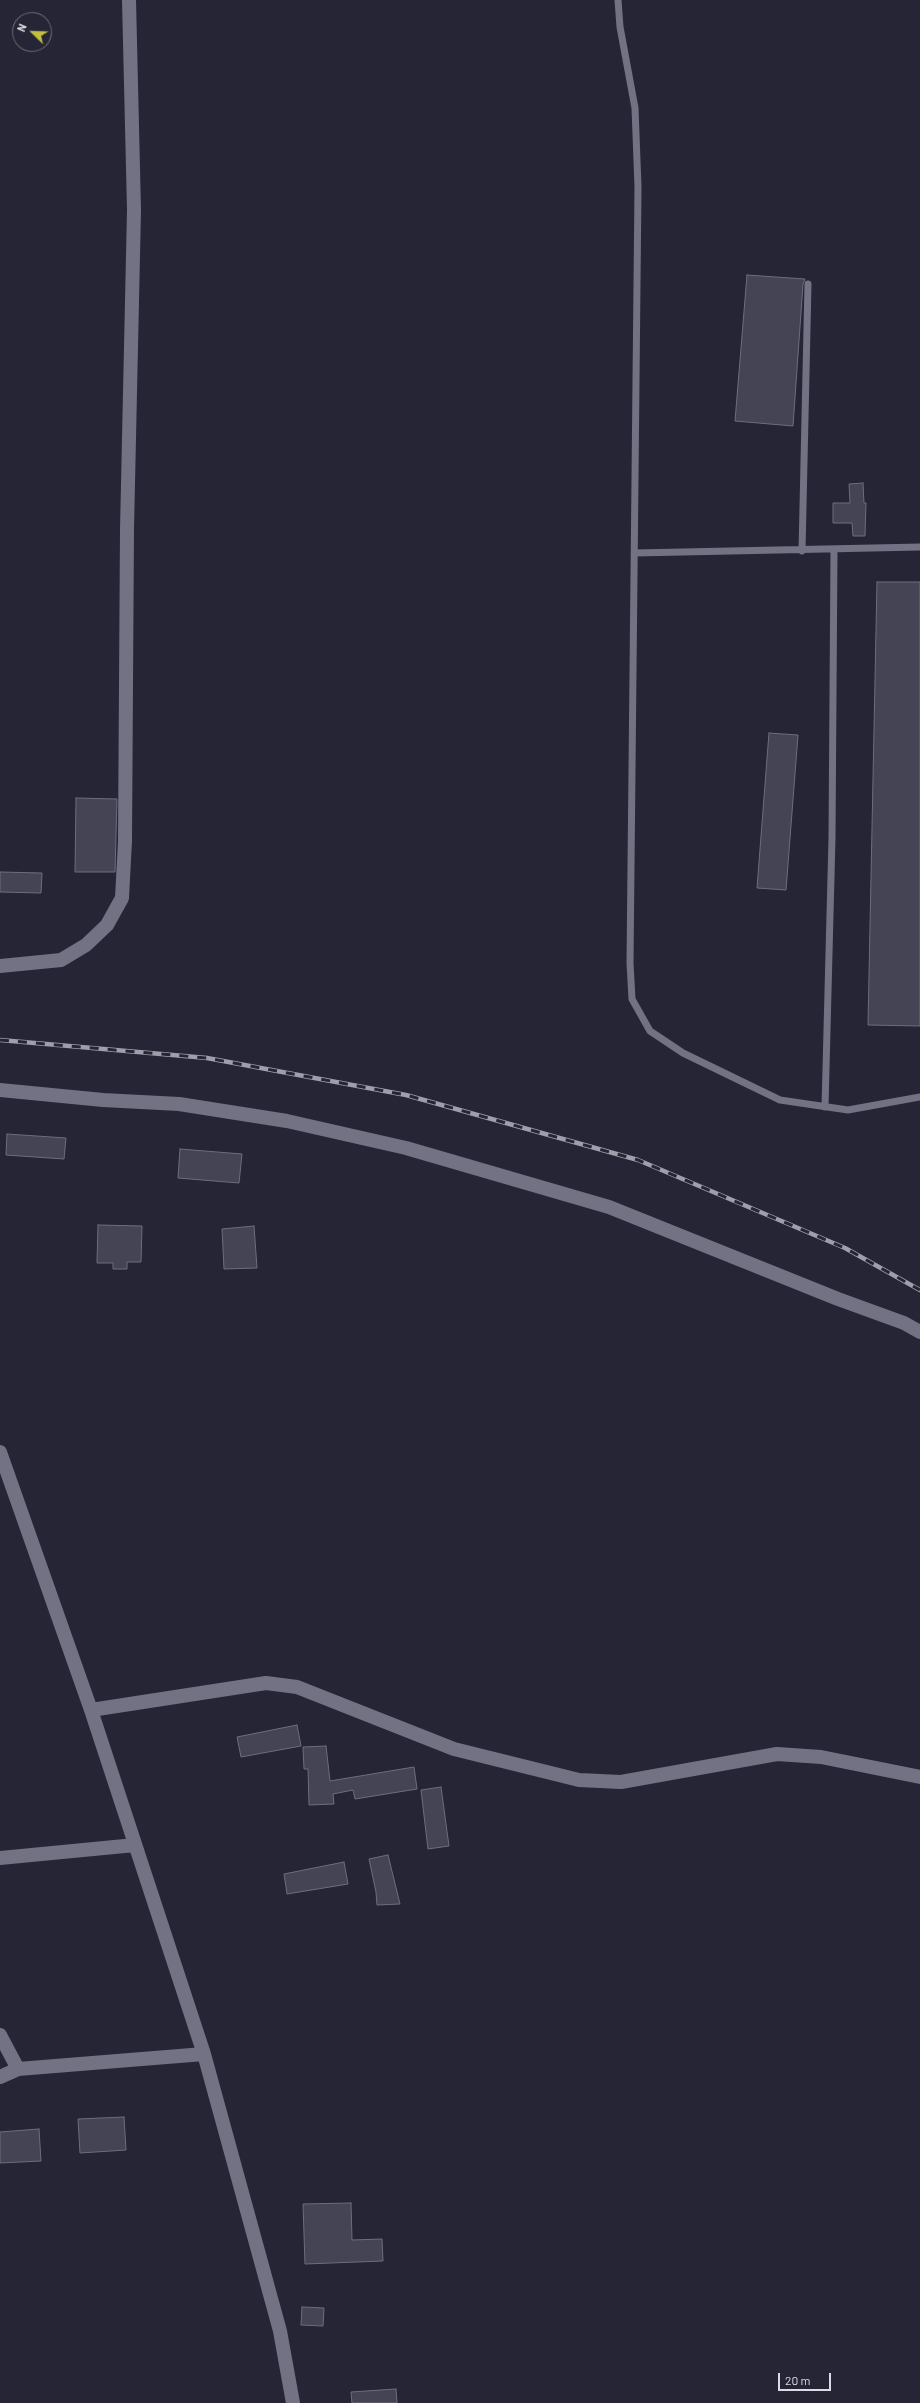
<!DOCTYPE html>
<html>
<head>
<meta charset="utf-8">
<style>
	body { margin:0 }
	#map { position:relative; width:920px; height:2403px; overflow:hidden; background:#262535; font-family:Barlow,sans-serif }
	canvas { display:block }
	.north { position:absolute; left:12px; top:12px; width:40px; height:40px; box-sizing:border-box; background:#262535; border:1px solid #6f6e7c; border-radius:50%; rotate:293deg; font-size:11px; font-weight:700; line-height:16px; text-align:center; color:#dcdce7 }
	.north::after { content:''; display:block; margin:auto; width:14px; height:18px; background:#c1be40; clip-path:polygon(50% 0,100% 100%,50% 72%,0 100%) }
	.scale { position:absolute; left:778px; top:2373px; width:53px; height:18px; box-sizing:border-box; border:2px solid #dcdce7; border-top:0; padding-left:5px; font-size:12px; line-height:14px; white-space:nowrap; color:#dcdce7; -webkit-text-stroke:3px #262535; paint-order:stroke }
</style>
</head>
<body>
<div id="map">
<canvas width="920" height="2403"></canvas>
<div class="north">N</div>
<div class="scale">20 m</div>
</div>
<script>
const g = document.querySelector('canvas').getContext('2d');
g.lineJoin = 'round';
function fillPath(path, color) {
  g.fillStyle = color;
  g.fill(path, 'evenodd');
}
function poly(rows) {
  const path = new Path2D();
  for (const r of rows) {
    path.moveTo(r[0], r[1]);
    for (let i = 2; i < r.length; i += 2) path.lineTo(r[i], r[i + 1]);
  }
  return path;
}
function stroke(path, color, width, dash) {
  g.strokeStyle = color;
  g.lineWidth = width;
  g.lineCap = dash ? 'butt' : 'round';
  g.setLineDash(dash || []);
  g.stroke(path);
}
const building = poly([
	[747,275,805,279,803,284,793,426,735,421,747,275],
	[863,483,864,503,866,503,865,536,853,536,852,523,833,523,833,503,850,503,849,484,863,483],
	[877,582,920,582,920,1026,868,1025,877,582],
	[769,733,798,735,786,890,757,888,769,733],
	[76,798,117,799,115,872,75,872,76,798],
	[0,872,42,873,41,893,0,892,0,872],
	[7,1134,66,1138,64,1159,6,1155,7,1134],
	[180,1149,242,1154,239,1183,178,1178,180,1149],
	[98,1225,142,1226,141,1262,127,1262,127,1269,113,1269,113,1263,97,1263,98,1225],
	[254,1226,257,1268,224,1269,222,1229,254,1226],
	[297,1725,301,1746,241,1757,237,1737,297,1725],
	[326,1746,330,1781,414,1767,417,1789,355,1799,353,1790,333,1794,334,1804,309,1805,308,1769,304,1769,303,1747,326,1746],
	[441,1787,449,1846,428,1849,421,1790,441,1787],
	[388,1855,400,1904,377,1905,376,1892,369,1859,388,1855],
	[344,1862,348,1884,287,1894,284,1874,344,1862],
	[124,2117,126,2150,80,2153,78,2119,124,2117],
	[39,2129,41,2161,0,2163,0,2132,39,2129],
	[351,2203,352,2240,382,2239,383,2261,305,2264,303,2204,351,2203],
	[302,2307,324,2308,323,2326,301,2325,302,2307],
	[396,2389,397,2403,352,2403,351,2392,396,2389]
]);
fillPath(building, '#454455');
stroke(building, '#6e6d80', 1);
stroke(poly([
	[618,0,620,27,635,108,638,187,630,963,632,999,650,1031,683,1053,780,1100,848,1110,920,1097],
	[802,551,808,284],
	[635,553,920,547],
	[825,1107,832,838,834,550]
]), '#737285', 7);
stroke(poly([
	[0,966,61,960,86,945,107,925,122,898,125,841,127,529,134,210,129,0],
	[0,1090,103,1100,179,1104,287,1121,406,1148,609,1207,838,1299,904,1323,920,1332],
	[0,1452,91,1710,204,2054,280,2331,293,2403],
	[91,1710,266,1683,297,1687,454,1749,579,1780,621,1782,777,1754,821,1757,920,1777],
	[0,1858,135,1845],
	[0,2035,18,2069],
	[0,2077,18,2069,204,2054]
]), '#737285', 14);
const rail = poly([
	[0,1040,207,1058,406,1095,638,1160,845,1248,920,1290]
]);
stroke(rail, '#9f9fab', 4.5);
stroke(rail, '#262535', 3, [9]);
</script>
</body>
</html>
